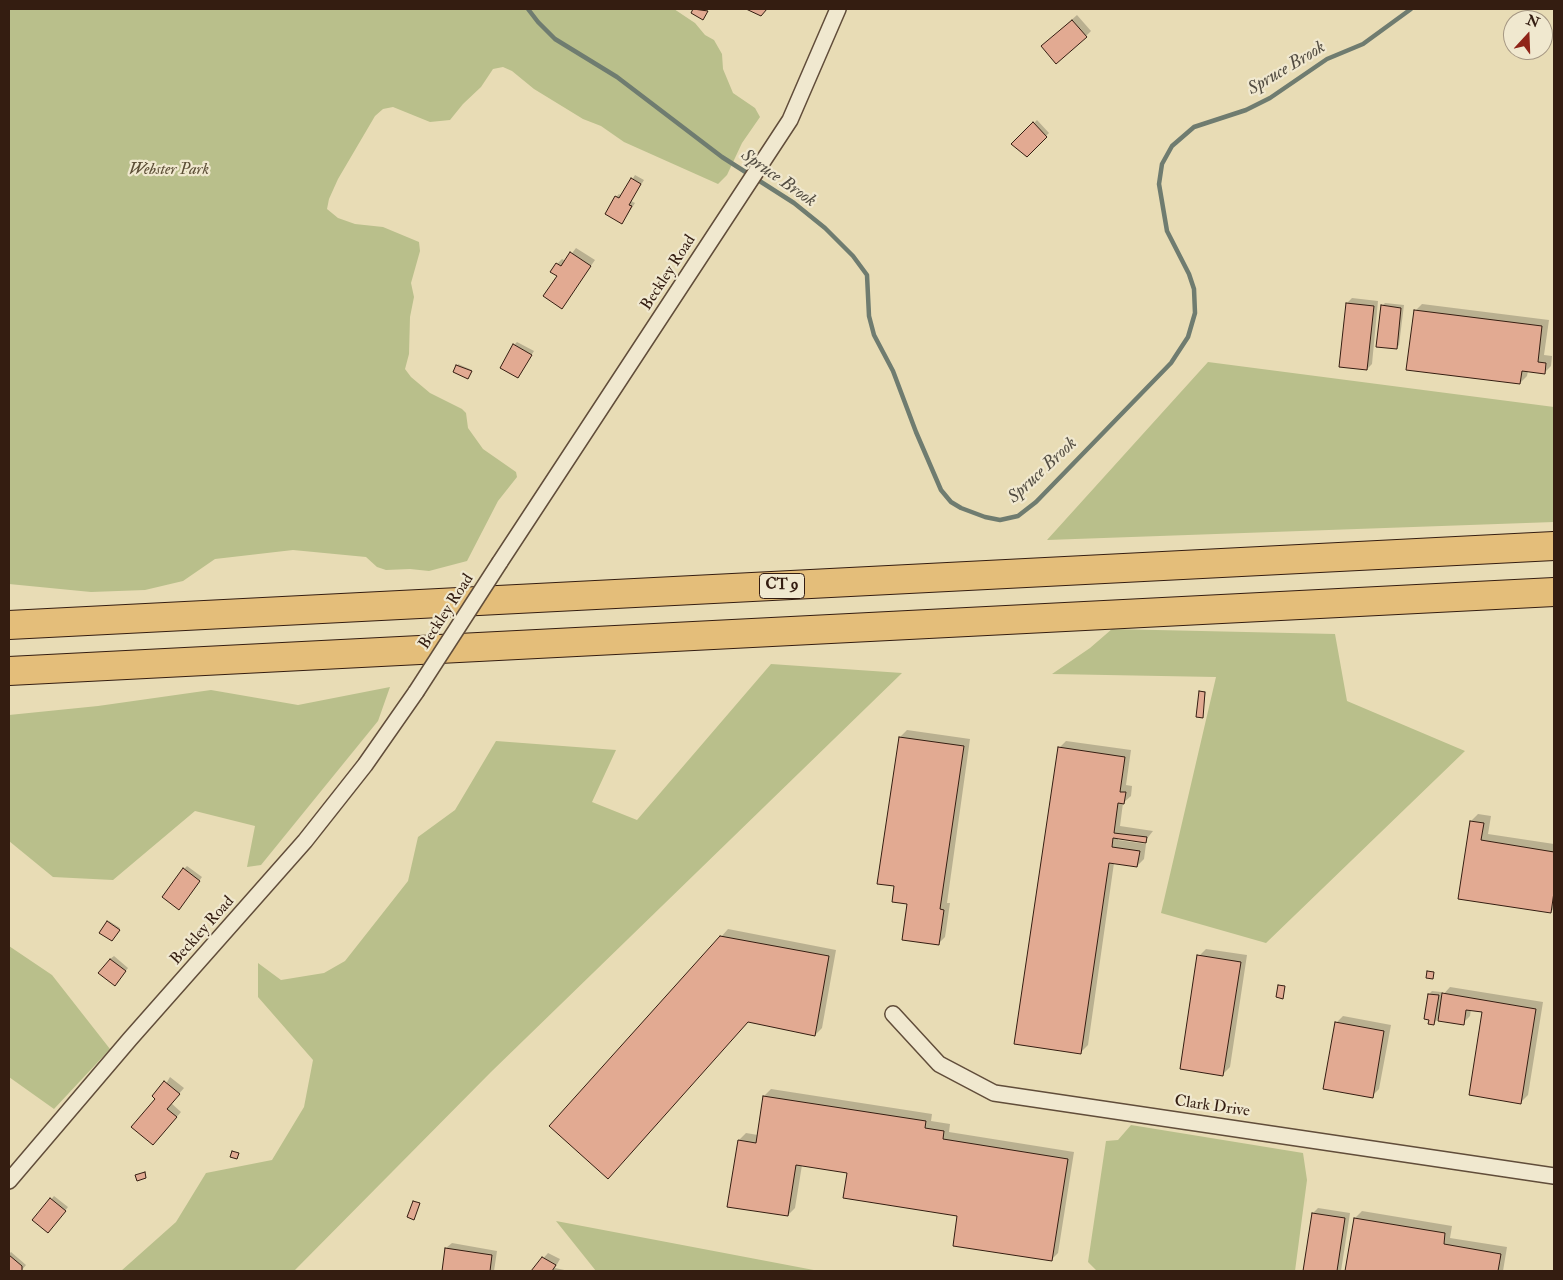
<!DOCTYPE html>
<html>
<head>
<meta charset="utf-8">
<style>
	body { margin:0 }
	#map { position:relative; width:1563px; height:1280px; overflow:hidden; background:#e8dcb5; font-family:"IM FELL Double Pica",serif }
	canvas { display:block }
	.frame { position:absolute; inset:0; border:10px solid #341d11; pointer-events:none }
	.north { position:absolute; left:1503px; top:10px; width:50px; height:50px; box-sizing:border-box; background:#f0e8cf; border:1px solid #a59783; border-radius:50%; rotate:20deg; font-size:14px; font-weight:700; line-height:20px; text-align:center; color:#341d11 }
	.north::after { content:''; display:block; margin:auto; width:18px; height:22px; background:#8f2418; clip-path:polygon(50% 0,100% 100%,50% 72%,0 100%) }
</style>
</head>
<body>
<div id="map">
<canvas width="1563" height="1280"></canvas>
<div class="frame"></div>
<div class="north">N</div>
</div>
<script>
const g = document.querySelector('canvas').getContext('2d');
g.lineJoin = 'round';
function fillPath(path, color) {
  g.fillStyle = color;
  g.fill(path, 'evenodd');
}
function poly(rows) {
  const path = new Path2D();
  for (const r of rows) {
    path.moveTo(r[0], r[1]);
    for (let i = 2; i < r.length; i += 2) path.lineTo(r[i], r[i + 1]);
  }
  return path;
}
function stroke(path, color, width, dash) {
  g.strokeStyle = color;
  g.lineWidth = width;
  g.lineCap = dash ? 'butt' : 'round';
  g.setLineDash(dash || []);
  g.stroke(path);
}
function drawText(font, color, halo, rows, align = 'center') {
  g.font = font + ' "IM FELL Double Pica",serif';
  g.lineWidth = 4.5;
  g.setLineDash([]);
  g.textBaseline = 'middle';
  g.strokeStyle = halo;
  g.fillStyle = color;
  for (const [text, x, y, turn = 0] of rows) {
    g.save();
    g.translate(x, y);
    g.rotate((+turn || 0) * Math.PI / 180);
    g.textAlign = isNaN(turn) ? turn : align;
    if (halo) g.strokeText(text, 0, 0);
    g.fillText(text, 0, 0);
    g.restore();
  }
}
fillPath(poly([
	[9,9,674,9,695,23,705,35,714,40,722,54,723,69,733,93,755,108,760,117,742,143,727,175,718,184,624,142,601,126,583,119,534,89,512,71,503,67,493,69,481,87,463,104,450,120,430,122,393,107,383,109,375,116,338,179,329,199,327,209,338,218,355,224,383,227,419,242,420,251,411,283,414,297,410,317,409,354,405,369,411,377,430,393,462,409,466,413,468,428,483,449,516,472,517,477,498,501,467,561,429,571,410,569,386,570,377,567,366,557,293,550,215,559,183,581,145,590,91,592,9,584],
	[1208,362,1554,407,1554,522,1047,540],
	[1112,629,1335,634,1347,701,1465,751,1266,943,1161,913,1216,677,1052,674,1090,648],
	[771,664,902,673,491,1072,294,1271,121,1271,176,1222,206,1173,272,1160,304,1107,313,1060,258,997,258,963,281,980,324,973,345,961,408,881,418,837,455,810,496,741,616,750,592,802,637,820],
	[390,687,378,721,261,865,247,867,255,826,195,811,113,880,53,877,9,841,9,715,98,706,211,690,298,705],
	[9,946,52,975,110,1049,54,1109,9,1077],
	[1131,1125,1303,1153,1307,1180,1295,1271,1097,1271,1088,1262,1106,1141,1118,1140],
	[556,1221,819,1271,596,1271]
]), '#b9bf8b');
fillPath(poly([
	[694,9,708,9,704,17,692,13],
	[1077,15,1091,31,1086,36,1048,41],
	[1037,120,1049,133,1026,156,1013,144],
	[635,175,644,180,631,201,635,203,622,223,616,197,619,194,622,196],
	[576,248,595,260,562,307,557,264,562,259,566,261],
	[1352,298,1378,301,1372,364,1367,369,1347,303],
	[1385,303,1404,305,1399,345,1396,348,1382,306],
	[1422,304,1549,320,1544,355,1552,356,1551,366,1544,373,1528,371,1527,376,1520,383,1415,311],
	[517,342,534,351,518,377,514,345],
	[458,364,472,370,469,376,457,366],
	[1201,691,1206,691,1202,716,1200,692],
	[907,730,970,739,947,903,950,903,945,937,938,944,895,885,900,737],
	[1066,741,1131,750,1126,785,1132,786,1131,796,1123,803,1120,826,1153,831,1145,841,1118,837,1118,840,1146,844,1144,859,1137,866,1114,863,1088,1045,1081,1052,1059,748],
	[1478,814,1491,816,1488,834,1554,844,1554,908,1551,912,1460,898,1471,821],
	[187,866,202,877,182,905,184,869],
	[109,921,120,928,113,939,108,922],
	[728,929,836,950,822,1028,815,1035,749,1021,721,937],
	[1206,949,1247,955,1230,1067,1223,1074,1199,956],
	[114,956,128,968,118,981,110,959],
	[1450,987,1543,1002,1528,1095,1521,1102,1484,1011,1471,1009,1470,1016,1463,1023,1438,1019,1434,1023,1429,994,1432,991,1441,992,1441,997],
	[1343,1016,1391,1025,1379,1089,1372,1096,1336,1023],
	[170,1077,184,1088,171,1103,181,1112,158,1139,157,1099],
	[771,1089,932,1114,931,1121,950,1124,949,1132,1074,1152,1058,1253,1051,1260,959,1215,849,1172,802,1165,795,1208,788,1215,739,1140,746,1133,758,1135,764,1096],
	[54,1196,68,1207,51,1228,34,1220],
	[1318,1208,1350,1213,1341,1271,1304,1271,1313,1213],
	[1362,1211,1452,1226,1450,1238,1507,1247,1503,1271,1346,1271,1355,1218],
	[452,1243,497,1251,494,1271,443,1271,446,1248],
	[11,1252,26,1265,21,1271,9,1271,9,1254],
	[548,1253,560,1259,555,1268,569,1271,532,1271]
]), '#0003');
stroke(poly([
	[528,9,538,22,555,39,617,77,722,157,794,203,825,228,853,256,867,275,869,316,874,335,893,371,916,432,941,490,951,502,961,508,985,517,1000,520,1018,516,1036,502,1171,363,1188,337,1195,313,1194,289,1189,274,1167,231,1159,184,1162,164,1172,146,1194,127,1246,110,1270,98,1327,59,1363,44,1411,9]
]), '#6f7c70', 4.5);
const building = poly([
	[693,9,708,11,703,20,691,13,693,9],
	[746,9,767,9,761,16,746,9],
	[1072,20,1087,37,1056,64,1041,46,1072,20],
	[1033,122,1047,137,1027,157,1011,144,1033,122],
	[631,178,641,184,629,205,632,206,622,224,605,214,615,196,619,198,631,178],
	[570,252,591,266,562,309,543,296,557,276,550,272,556,263,561,266,570,252],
	[1346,303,1374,306,1367,370,1339,367,1346,303],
	[1381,305,1401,308,1397,349,1376,347,1381,305],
	[1414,310,1542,326,1538,362,1546,363,1545,374,1522,371,1520,384,1406,370,1414,310],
	[513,344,532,355,518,378,500,368,513,344],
	[456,365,472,371,468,379,453,372,456,365],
	[1199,691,1205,692,1203,718,1196,717,1199,691],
	[899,737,964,746,940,909,944,910,939,945,902,940,907,904,892,902,894,886,877,884,899,737],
	[1058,747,1125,757,1120,792,1126,792,1124,804,1118,803,1114,833,1147,837,1146,843,1113,838,1112,847,1140,851,1137,867,1109,863,1081,1054,1014,1044,1058,747],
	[1470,821,1484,823,1481,840,1554,852,1554,892,1551,913,1458,899,1470,821],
	[183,868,200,881,179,910,162,897,183,868],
	[107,921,120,930,112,941,99,933,107,921],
	[720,936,829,956,815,1036,748,1022,608,1179,549,1126,720,936],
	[1197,955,1241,962,1223,1076,1180,1069,1197,955],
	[110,959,126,971,115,986,98,973,110,959],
	[1427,971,1434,972,1433,979,1426,978,1427,971],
	[1278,985,1285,986,1283,999,1276,997,1278,985],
	[1442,993,1536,1009,1521,1104,1469,1095,1482,1012,1466,1010,1464,1025,1438,1021,1442,993],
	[1428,994,1439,995,1434,1025,1428,1024,1429,1020,1424,1019,1428,994],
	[1335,1022,1384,1031,1373,1098,1323,1089,1335,1022],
	[164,1081,180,1094,167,1109,177,1117,153,1145,131,1127,155,1099,152,1096,164,1081],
	[763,1096,926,1121,925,1128,944,1131,943,1139,1068,1159,1052,1261,953,1246,957,1216,843,1198,847,1173,796,1165,788,1216,727,1207,738,1140,756,1143,763,1096],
	[232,1151,239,1153,237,1159,230,1157,232,1151],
	[145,1172,146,1178,137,1181,135,1175,145,1172],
	[50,1198,66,1211,48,1233,32,1220,50,1198],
	[413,1201,420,1203,414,1220,407,1217,413,1201],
	[1312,1213,1345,1218,1337,1271,1303,1271,1312,1213],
	[1354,1218,1445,1233,1444,1244,1501,1254,1498,1271,1345,1271,1354,1218],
	[445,1248,492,1255,490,1271,442,1271,445,1248],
	[9,1255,22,1266,22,1271,9,1271,9,1255],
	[542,1257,556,1265,552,1271,531,1271,542,1257]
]);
fillPath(building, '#e2aa92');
stroke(building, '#341d11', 1);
const street = poly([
	[500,562,790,120,838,9],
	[893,1014,939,1064,994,1093,1554,1176],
	[9,1181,130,1039,305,841,365,765,416,692]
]);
const highway = poly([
	[9,625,1554,546],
	[9,671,1554,592]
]);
stroke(street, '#614d3a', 18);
stroke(highway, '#341d11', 30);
stroke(street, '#f0e8cf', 15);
stroke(highway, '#e4be7a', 28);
const streetBridge = poly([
	[416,692,500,562]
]);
stroke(streetBridge, '#614d3a', 18, []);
stroke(streetBridge, '#f0e8cf', 15);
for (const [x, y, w] of [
	[782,586,45]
]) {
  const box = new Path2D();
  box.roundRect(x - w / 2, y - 12.5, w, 25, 4);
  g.fillStyle = '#f0e8cf';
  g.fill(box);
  stroke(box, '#341d11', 1);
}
drawText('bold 15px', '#341d11', null, [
	["CT 9",782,586]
]);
drawText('italic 16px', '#5c4e36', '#f0e8cf', [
	["Webster Park",169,171]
]);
drawText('16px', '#341d11', '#f0e8cf', [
	["Beckley Road",669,273,-57],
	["Beckley Road",447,612,-57],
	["Beckley Road",203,931,-48],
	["Clark Drive",1212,1107,8]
]);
drawText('italic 18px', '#524c41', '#f0e8cf', [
	["Spruce Brook",1287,69,-31],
	["Spruce Brook",778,179,35],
	["Spruce Brook",1043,471,-43]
]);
</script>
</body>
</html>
